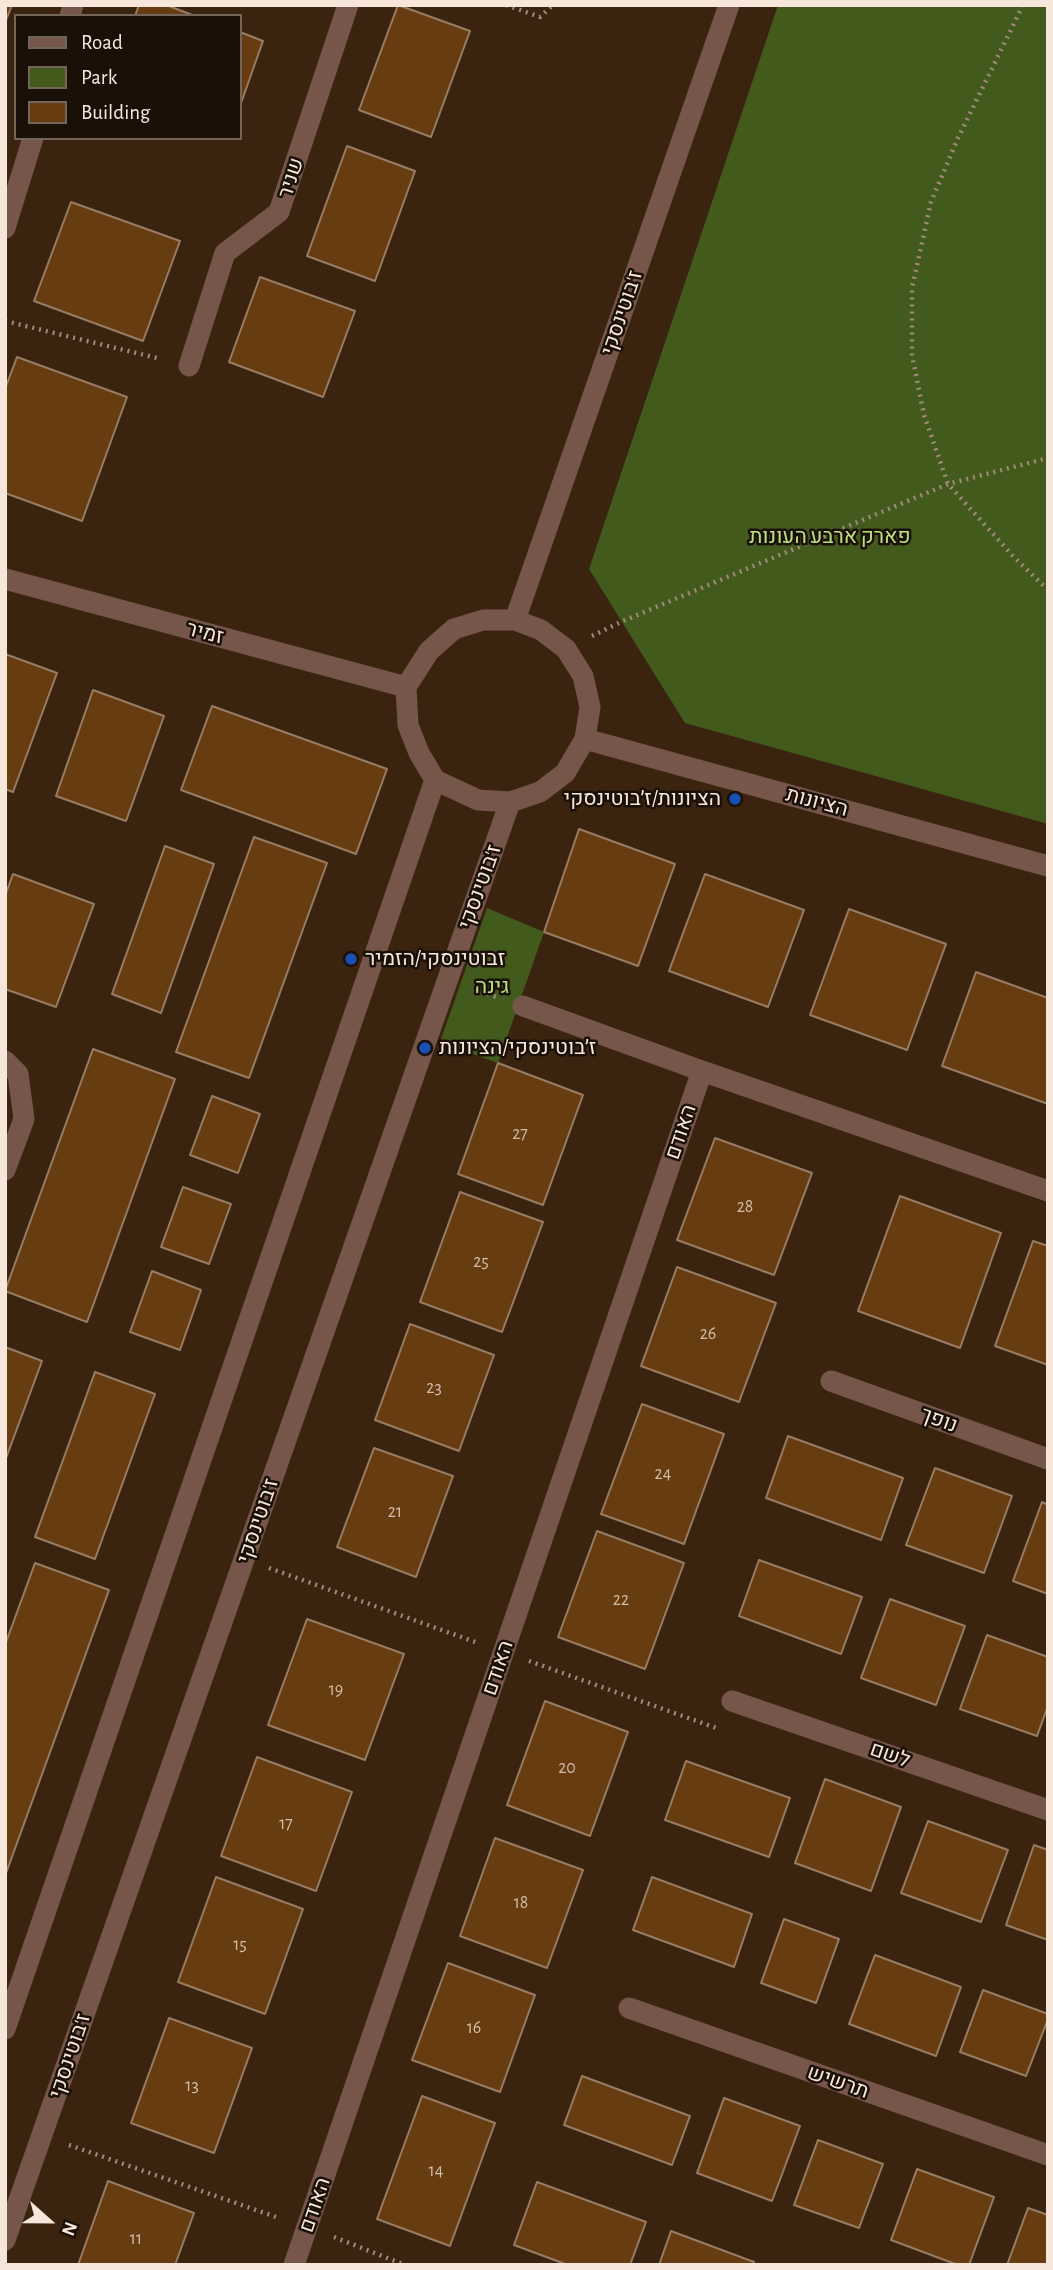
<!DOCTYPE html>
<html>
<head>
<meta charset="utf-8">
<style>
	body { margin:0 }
	#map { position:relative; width:1053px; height:2270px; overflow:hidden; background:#3b240f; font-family:"Alegreya Sans",sans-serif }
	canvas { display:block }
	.frame { position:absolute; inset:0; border:7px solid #f7e7da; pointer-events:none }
	.legend { position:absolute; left:14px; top:14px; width:228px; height:126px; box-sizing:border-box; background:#1a1007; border:2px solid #72665b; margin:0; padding:9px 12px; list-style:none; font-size:21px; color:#f7e7da }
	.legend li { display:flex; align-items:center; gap:14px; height:35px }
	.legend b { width:35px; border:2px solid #72665b }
	.north { position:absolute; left:14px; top:2186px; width:70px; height:70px; -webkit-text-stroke:5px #1a1007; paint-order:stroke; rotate:111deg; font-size:19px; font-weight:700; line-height:28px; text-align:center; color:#f7e7da }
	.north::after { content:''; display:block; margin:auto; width:24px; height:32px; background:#f7e7da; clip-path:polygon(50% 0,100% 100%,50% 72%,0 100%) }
</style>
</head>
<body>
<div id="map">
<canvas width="1053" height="2270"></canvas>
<div class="frame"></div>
<ul class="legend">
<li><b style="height:9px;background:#76564b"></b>Road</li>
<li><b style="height:19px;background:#435a1d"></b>Park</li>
<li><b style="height:19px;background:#663c10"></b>Building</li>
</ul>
<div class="north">N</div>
</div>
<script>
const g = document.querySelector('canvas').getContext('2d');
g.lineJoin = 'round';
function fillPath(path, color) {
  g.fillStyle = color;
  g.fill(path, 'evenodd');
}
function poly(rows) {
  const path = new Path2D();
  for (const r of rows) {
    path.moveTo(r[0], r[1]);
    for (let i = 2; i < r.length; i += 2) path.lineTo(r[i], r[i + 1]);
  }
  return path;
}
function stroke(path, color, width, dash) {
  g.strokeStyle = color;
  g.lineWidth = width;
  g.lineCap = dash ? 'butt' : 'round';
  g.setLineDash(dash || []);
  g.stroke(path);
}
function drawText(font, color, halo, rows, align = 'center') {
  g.font = font + ' "Alegreya Sans",Heebo,sans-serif';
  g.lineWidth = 5;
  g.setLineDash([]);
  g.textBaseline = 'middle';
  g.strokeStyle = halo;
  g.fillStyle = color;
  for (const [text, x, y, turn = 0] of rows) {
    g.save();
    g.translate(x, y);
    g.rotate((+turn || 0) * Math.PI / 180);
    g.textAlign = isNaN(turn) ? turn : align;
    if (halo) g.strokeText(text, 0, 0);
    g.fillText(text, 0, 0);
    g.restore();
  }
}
fillPath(poly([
	[778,5,1048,5,1048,824,685,723,589,569],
	[487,908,544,932,498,1063,440,1042]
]), '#435a1d');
const building = poly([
	[5,5,12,5,5,23,5,5],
	[139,5,166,5,195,16,135,16,139,5],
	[398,5,470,31,431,137,359,110,398,5],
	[240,32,263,41,240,106,240,32],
	[347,146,415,171,375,281,307,256,347,146],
	[71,202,180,241,143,341,34,301,71,202],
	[260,277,355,311,323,397,229,362,260,277],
	[17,357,127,397,82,521,5,493,5,389,17,357],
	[5,654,57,673,13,792,5,789,5,654],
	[93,690,164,716,126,821,56,796,93,690],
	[212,706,387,769,356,854,181,790,212,706],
	[579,829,675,864,638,966,544,932,579,829],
	[254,837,327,863,249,1078,176,1052,254,837],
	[165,846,214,864,161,1013,112,994,165,846],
	[13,874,94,904,56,1007,5,989,5,896,13,874],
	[705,874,804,910,768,1007,669,971,705,874],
	[849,909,946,944,907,1050,810,1015,849,909],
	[976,972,1048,998,1048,1104,942,1066,976,972],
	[93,1049,175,1079,87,1322,5,1291,93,1049],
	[498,1063,583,1095,543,1205,458,1174,498,1063],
	[212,1096,260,1114,238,1173,190,1155,212,1096],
	[715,1138,812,1173,774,1275,677,1240,715,1138],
	[183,1187,231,1204,209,1264,161,1247,183,1187],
	[460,1192,543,1222,502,1332,420,1302,460,1192],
	[900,1196,1001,1233,960,1348,858,1311,900,1196],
	[1033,1241,1048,1246,1048,1365,995,1346,1033,1241],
	[677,1267,776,1303,739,1402,641,1366,677,1267],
	[152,1271,201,1290,180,1350,130,1332,152,1271],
	[410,1324,494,1355,459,1451,375,1420,410,1324],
	[5,1347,42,1361,5,1461,5,1347],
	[95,1372,155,1394,95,1559,35,1537,95,1372],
	[642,1404,724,1434,684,1544,601,1514,642,1404],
	[788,1436,903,1478,881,1540,766,1498,788,1436],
	[374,1448,453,1476,416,1577,337,1547,374,1448],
	[935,1468,1012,1496,984,1573,906,1545,935,1468],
	[1042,1502,1048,1505,1048,1594,1013,1581,1042,1502],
	[597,1531,684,1563,645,1669,558,1637,597,1531],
	[759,1560,862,1597,841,1654,739,1616,759,1560],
	[35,1563,109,1590,5,1876,5,1645,35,1563],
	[890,1599,965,1626,936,1705,861,1678,890,1599],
	[307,1619,404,1654,365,1760,268,1725,307,1619],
	[987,1635,1048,1657,1048,1706,1037,1736,960,1709,987,1635],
	[545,1701,628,1732,590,1836,507,1805,545,1701],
	[257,1757,352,1792,316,1891,221,1856,257,1757],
	[686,1761,790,1798,769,1857,665,1820,686,1761],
	[825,1779,901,1807,871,1891,795,1863,825,1779],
	[928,1821,1008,1850,981,1922,901,1893,928,1821],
	[495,1838,583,1870,547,1968,460,1936,495,1838],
	[1034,1845,1048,1850,1048,1940,1006,1925,1034,1845],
	[216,1877,303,1909,265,2014,178,1982,216,1877],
	[652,1877,752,1914,734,1967,633,1930,652,1877],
	[784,1919,839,1939,816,2003,761,1983,784,1919],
	[875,1955,961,1987,936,2056,849,2024,875,1955],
	[448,1963,535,1995,500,2092,412,2060,448,1963],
	[983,1990,1048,2014,1048,2019,1026,2076,960,2052,983,1990],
	[169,2018,252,2048,214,2153,131,2123,169,2018],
	[582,2076,690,2116,672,2165,564,2125,582,2076],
	[422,2096,495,2123,450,2246,377,2219,422,2096],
	[724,2098,800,2126,772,2201,697,2173,724,2098],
	[818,2140,883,2164,859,2228,794,2205,818,2140],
	[917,2169,994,2197,969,2265,958,2265,891,2240,917,2169],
	[108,2181,194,2213,175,2265,78,2265,108,2181],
	[537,2182,646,2222,630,2265,568,2265,514,2245,537,2182],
	[1028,2208,1048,2215,1048,2265,1007,2265,1028,2208],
	[671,2231,754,2262,753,2265,659,2265,671,2231]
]);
fillPath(building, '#663c10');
stroke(building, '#987c64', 2);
stroke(poly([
	[506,5,540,17,553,5],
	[1023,5,958,138,931,202,912,288,912,355,924,415,948,484,1013,556,1048,590],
	[5,321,161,359],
	[592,636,623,621,948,484,1048,458],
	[474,989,499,998],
	[269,1568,478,1643],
	[529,1661,719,1729],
	[69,2145,279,2218],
	[334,2237,405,2265]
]), '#9f8b7b', 4.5, [2, 5]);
stroke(poly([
	[70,16,73,5],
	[5,228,33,138],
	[189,366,225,253,279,212,348,5],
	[5,579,406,687],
	[483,620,515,620,541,630,566,649,583,676,590,707,585,739,565,773,540,792,510,802,478,800,435,780,419,753,408,725,406,687,429,651,454,629,483,620],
	[515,620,729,5],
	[585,739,1048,866],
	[523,1006,702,1071],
	[5,1061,18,1074,24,1119,5,1170],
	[831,1381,1048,1459],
	[732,1701,1048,1810],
	[629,2008,1048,2155],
	[5,2029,435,780],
	[5,2240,510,802],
	[294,2265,702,1071,1048,1191]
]), '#76564b', 21);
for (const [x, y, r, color] of [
	[735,799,7,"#1a4fb4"],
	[351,959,7,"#1a4fb4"],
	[425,1048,7,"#1a4fb4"]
]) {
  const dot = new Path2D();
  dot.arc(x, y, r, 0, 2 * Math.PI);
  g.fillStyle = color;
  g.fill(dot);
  stroke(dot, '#1a1007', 2.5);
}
drawText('18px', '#d3bca8', null, [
	["27",520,1134],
	["28",745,1207],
	["25",481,1262],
	["26",708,1334],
	["23",434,1388],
	["24",663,1474],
	["21",395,1512],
	["22",621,1600],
	["19",336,1690],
	["20",567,1768],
	["17",286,1824],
	["18",521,1903],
	["15",240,1945],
	["16",474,2028],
	["13",192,2086],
	["14",436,2171],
	["11",136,2239]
]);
drawText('21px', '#f7e7da', '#1a1007', [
	["שניר",291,178,-72],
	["ז'בוטינסקי",622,313,-71],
	["זמיר",205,633,15],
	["הציונות",817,802,15],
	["ז'בוטינסקי",480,887,-70],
	["האודם",681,1132,-71],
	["נופך",939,1420,20],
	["ז'בוטינסקי",258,1521,-71],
	["האודם",498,1668,-71],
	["לשם",890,1755,19],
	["ז'בוטינסקי",70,2056,-71],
	["תרשיש",838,2082,19],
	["האודם",315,2205,-71]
]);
drawText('21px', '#b9e180', '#1a1007', [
	["פארק ארבע העונות",830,537],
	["גינה",492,987]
]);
drawText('21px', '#f7e7da', '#1a1007', [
	["הציונות/ז׳בוטינסקי",721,799,"right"],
	["זבוטינסקי/הזמיר",365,959],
	["ז׳בוטינסקי/הציונות",439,1048]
], 'left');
</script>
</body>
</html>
